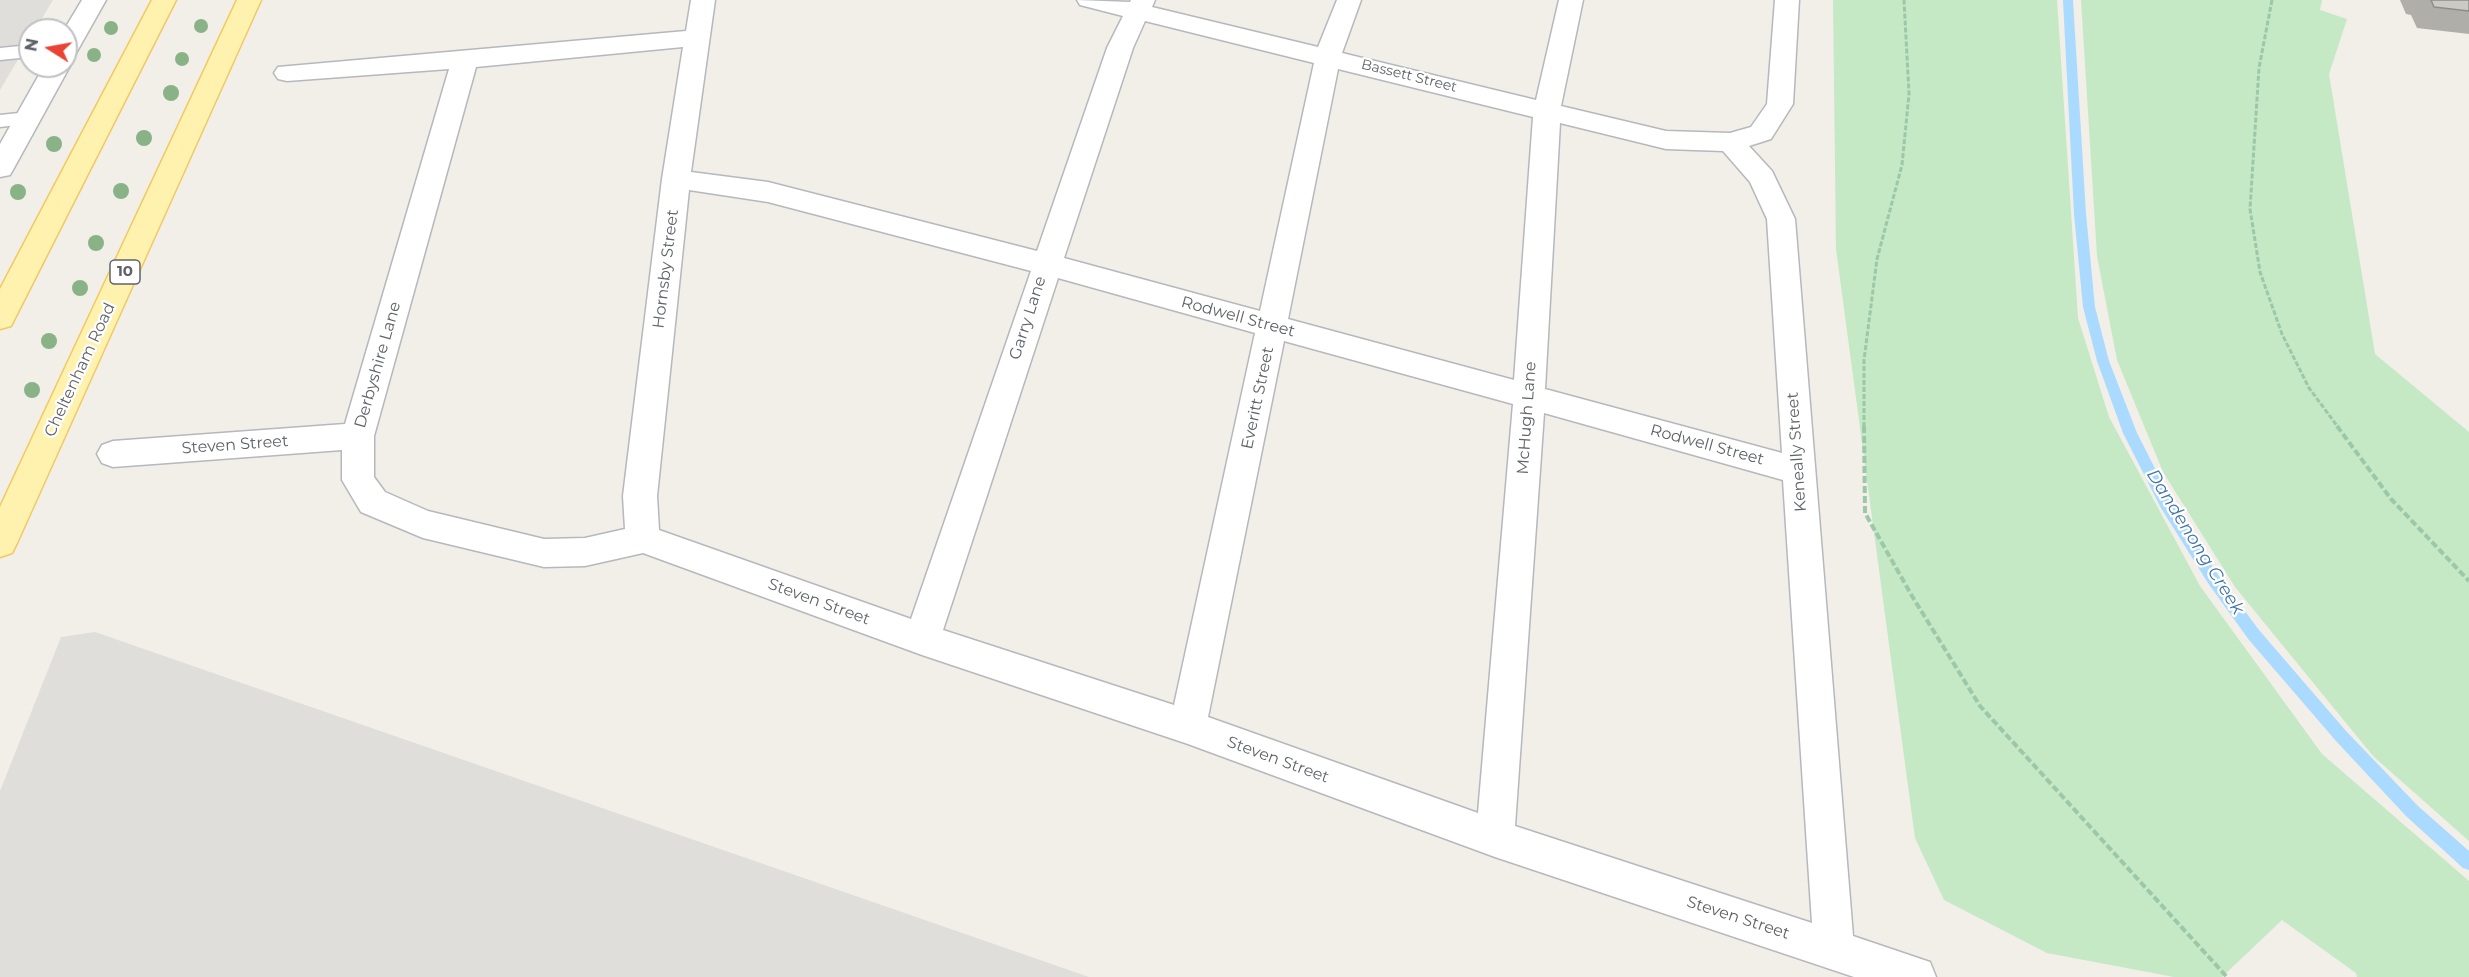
<!DOCTYPE html>
<html>
<head>
<meta charset="utf-8">
<style>
	body { margin:0 }
	#map { position:relative; width:2469px; height:977px; overflow:hidden; background:#f1efe8; font-family:Montserrat,sans-serif }
	canvas { display:block }
	.north { position:absolute; left:18px; top:18px; width:60px; height:60px; box-sizing:border-box; background:#fff; border:2px solid #bfc1c3; border-radius:50%; rotate:281deg; font-size:16px; font-weight:700; line-height:24px; text-align:center; color:#5f6368 }
	.north::after { content:''; display:block; margin:auto; width:21px; height:27px; background:#ea4335; clip-path:polygon(50% 0,100% 100%,50% 72%,0 100%) }
</style>
</head>
<body>
<div id="map">
<canvas width="2469" height="977"></canvas>
<div class="north">N</div>
</div>
<script>
const g = document.querySelector('canvas').getContext('2d');
g.lineJoin = 'round';
function fillPath(path, color) {
  g.fillStyle = color;
  g.fill(path, 'evenodd');
}
function poly(rows) {
  const path = new Path2D();
  for (const r of rows) {
    path.moveTo(r[0], r[1]);
    for (let i = 2; i < r.length; i += 2) path.lineTo(r[i], r[i + 1]);
  }
  return path;
}
function stroke(path, color, width, dash) {
  g.strokeStyle = color;
  g.lineWidth = width;
  g.lineCap = dash ? 'butt' : 'round';
  g.setLineDash(dash || []);
  g.stroke(path);
}
function drawText(font, color, halo, rows, align = 'center') {
  g.font = font + ' Montserrat,sans-serif';
  g.lineWidth = 4.5;
  g.setLineDash([]);
  g.textBaseline = 'middle';
  g.strokeStyle = halo;
  g.fillStyle = color;
  for (const [text, x, y, turn = 0] of rows) {
    g.save();
    g.translate(x, y);
    g.rotate((+turn || 0) * Math.PI / 180);
    g.textAlign = isNaN(turn) ? turn : align;
    if (halo) g.strokeText(text, 0, 0);
    g.fillText(text, 0, 0);
    g.restore();
  }
}
fillPath(poly([
	[0,0,53,0,35,30,30,30,30,39,0,90],
	[95,632,1089,977,0,977,0,791,61,637]
]), '#e0deda');
fillPath(poly([
	[1833,0,2057,0,2078,318,2109,417,2200,586,2322,754,2469,881,2469,977,2357,977,2356,973,2282,920,2222,977,2174,977,2047,953,1944,900,1915,838,1836,249],
	[2081,0,2322,0,2320,10,2347,19,2329,74,2375,354,2469,432,2469,841,2373,756,2235,587,2163,472,2117,360,2097,256]
]), '#c5e8c5');
fillPath(poly([
	[2063,0,2073,0,2086,214,2095,307,2109,361,2137,433,2171,500,2218,575,2259,630,2346,731,2418,806,2469,851,2469,870,2463,868,2406,816,2336,741,2249,640,2208,583,2161,508,2123,433,2097,361,2083,307,2074,214,2063,0]
]), '#aadaff');
const service = poly([
	[30,45,30,57,0,60,0,48,30,45],
	[28,112,35,113,38,118,35,123,0,127,0,115,28,112]
]);
const minor = poly([
	[82,0,106,0,75,55,66,57,64,30,82,0],
	[691,0,715,0,691,172,768,182,1037,251,1107,48,1123,16,1080,5,1077,0,1130,2,1131,0,1155,0,1152,7,1318,47,1337,0,1361,0,1342,53,1536,100,1559,0,1583,0,1561,106,1666,131,1730,133,1751,127,1767,104,1775,0,1799,0,1793,104,1771,139,1749,146,1772,171,1795,219,1853,936,1930,962,1936,977,1854,977,1495,857,1188,744,922,655,643,553,585,566,544,567,423,538,361,512,342,480,342,450,113,467,102,463,97,454,102,445,113,441,345,424,449,69,287,81,278,79,274,73,278,67,686,31,691,0],
	[1145,21,1314,63,1260,311,1064,258,1133,48,1145,21],
	[683,47,662,179,623,496,625,529,585,538,544,539,428,511,385,492,374,477,374,436,476,67,683,47],
	[1338,69,1533,117,1514,380,1288,319,1338,69],
	[1560,123,1666,149,1723,151,1750,182,1767,219,1782,453,1545,389,1560,123],
	[689,190,768,202,1031,271,911,619,659,530,657,496,689,190],
	[1058,278,1255,333,1174,705,943,630,1058,278],
	[1284,341,1513,404,1478,813,1208,717,1284,341],
	[1544,413,1783,480,1812,923,1515,826,1544,413],
	[66,60,70,66,14,168,10,175,0,177,0,144,44,66,66,66,66,60]
]);
const primary = poly([
	[152,0,176,0,15,318,11,326,0,329,0,289,152,0],
	[237,0,261,0,17,543,12,553,0,557,0,507,237,0]
]);
stroke(service, '#b5b8bc', 3);
stroke(minor, '#b5b8bc', 3);
stroke(primary, '#f2c960', 3);
stroke(poly([
	[2272,0,2259,68,2250,209,2260,272,2282,334,2309,388,2338,427],
	[1864,427,1864,360,1877,259,1902,165,1909,94,1904,0]
]), '#9cc7a9', 3, [5, 2]);
stroke(poly([
	[1864,426,1865,513,1912,596,1980,706,2227,977],
	[2337,426,2391,499,2469,581]
]), '#9cc7a9', 4, [7, 3]);
fillPath(service, '#fff');
fillPath(minor, '#fff');
fillPath(primary, '#fff2af');
g.fillStyle = '#89b387';
for (const [x, y, r] of [
	[201,26,7],
	[111,28,7],
	[94,55,7],
	[182,59,7],
	[171,93,8],
	[144,138,8],
	[54,144,8],
	[121,191,8],
	[18,192,8],
	[96,243,8],
	[80,288,8],
	[49,341,8],
	[32,390,8]
]) {
  g.beginPath();
  g.arc(x, y, r, 0, 2 * Math.PI);
  g.fill();
}
fillPath(poly([
	[2400,0,2469,0,2469,34,2417,28,2411,15,2406,14]
]), '#afaea9');
const building = poly([
	[2431,0,2469,0,2469,11,2434,7,2431,0]
]);
fillPath(building, '#cccac5');
stroke(building, '#8f8d8a', 1.5);
drawText('14px', '#5f6368', '#fff', [
	["Bassett Street",1409,76,14]
]);
for (const [x, y, w] of [
	[125,272,30]
]) {
  const box = new Path2D();
  box.roundRect(x - w / 2, y - 12, w, 24, 4.5);
  g.fillStyle = '#fff';
  g.fill(box);
  stroke(box, '#5f6368', 1.5);
}
drawText('bold 15px', '#5f6368', null, [
	["10",125,272]
]);
drawText('16px', '#5f6368', '#fff', [
	["Hornsby Street",666,269,-83],
	["Rodwell Street",1238,317,15],
	["Garry Lane",1028,318,-72],
	["Derbyshire Lane",378,365,-74],
	["Cheltenham Road",80,370,-65],
	["Everitt Street",1258,398,-78],
	["McHugh Lane",1527,418,-86],
	["Steven Street",235,445,-4],
	["Rodwell Street",1707,445,15],
	["Keneally Street",1797,452,-94],
	["Steven Street",819,602,20],
	["Steven Street",1278,760,20],
	["Steven Street",1738,918,18]
]);
drawText('italic 18px', '#4174aa', '#fff', [
	["Dandenong Creek",2195,542,58]
]);
</script>
</body>
</html>
